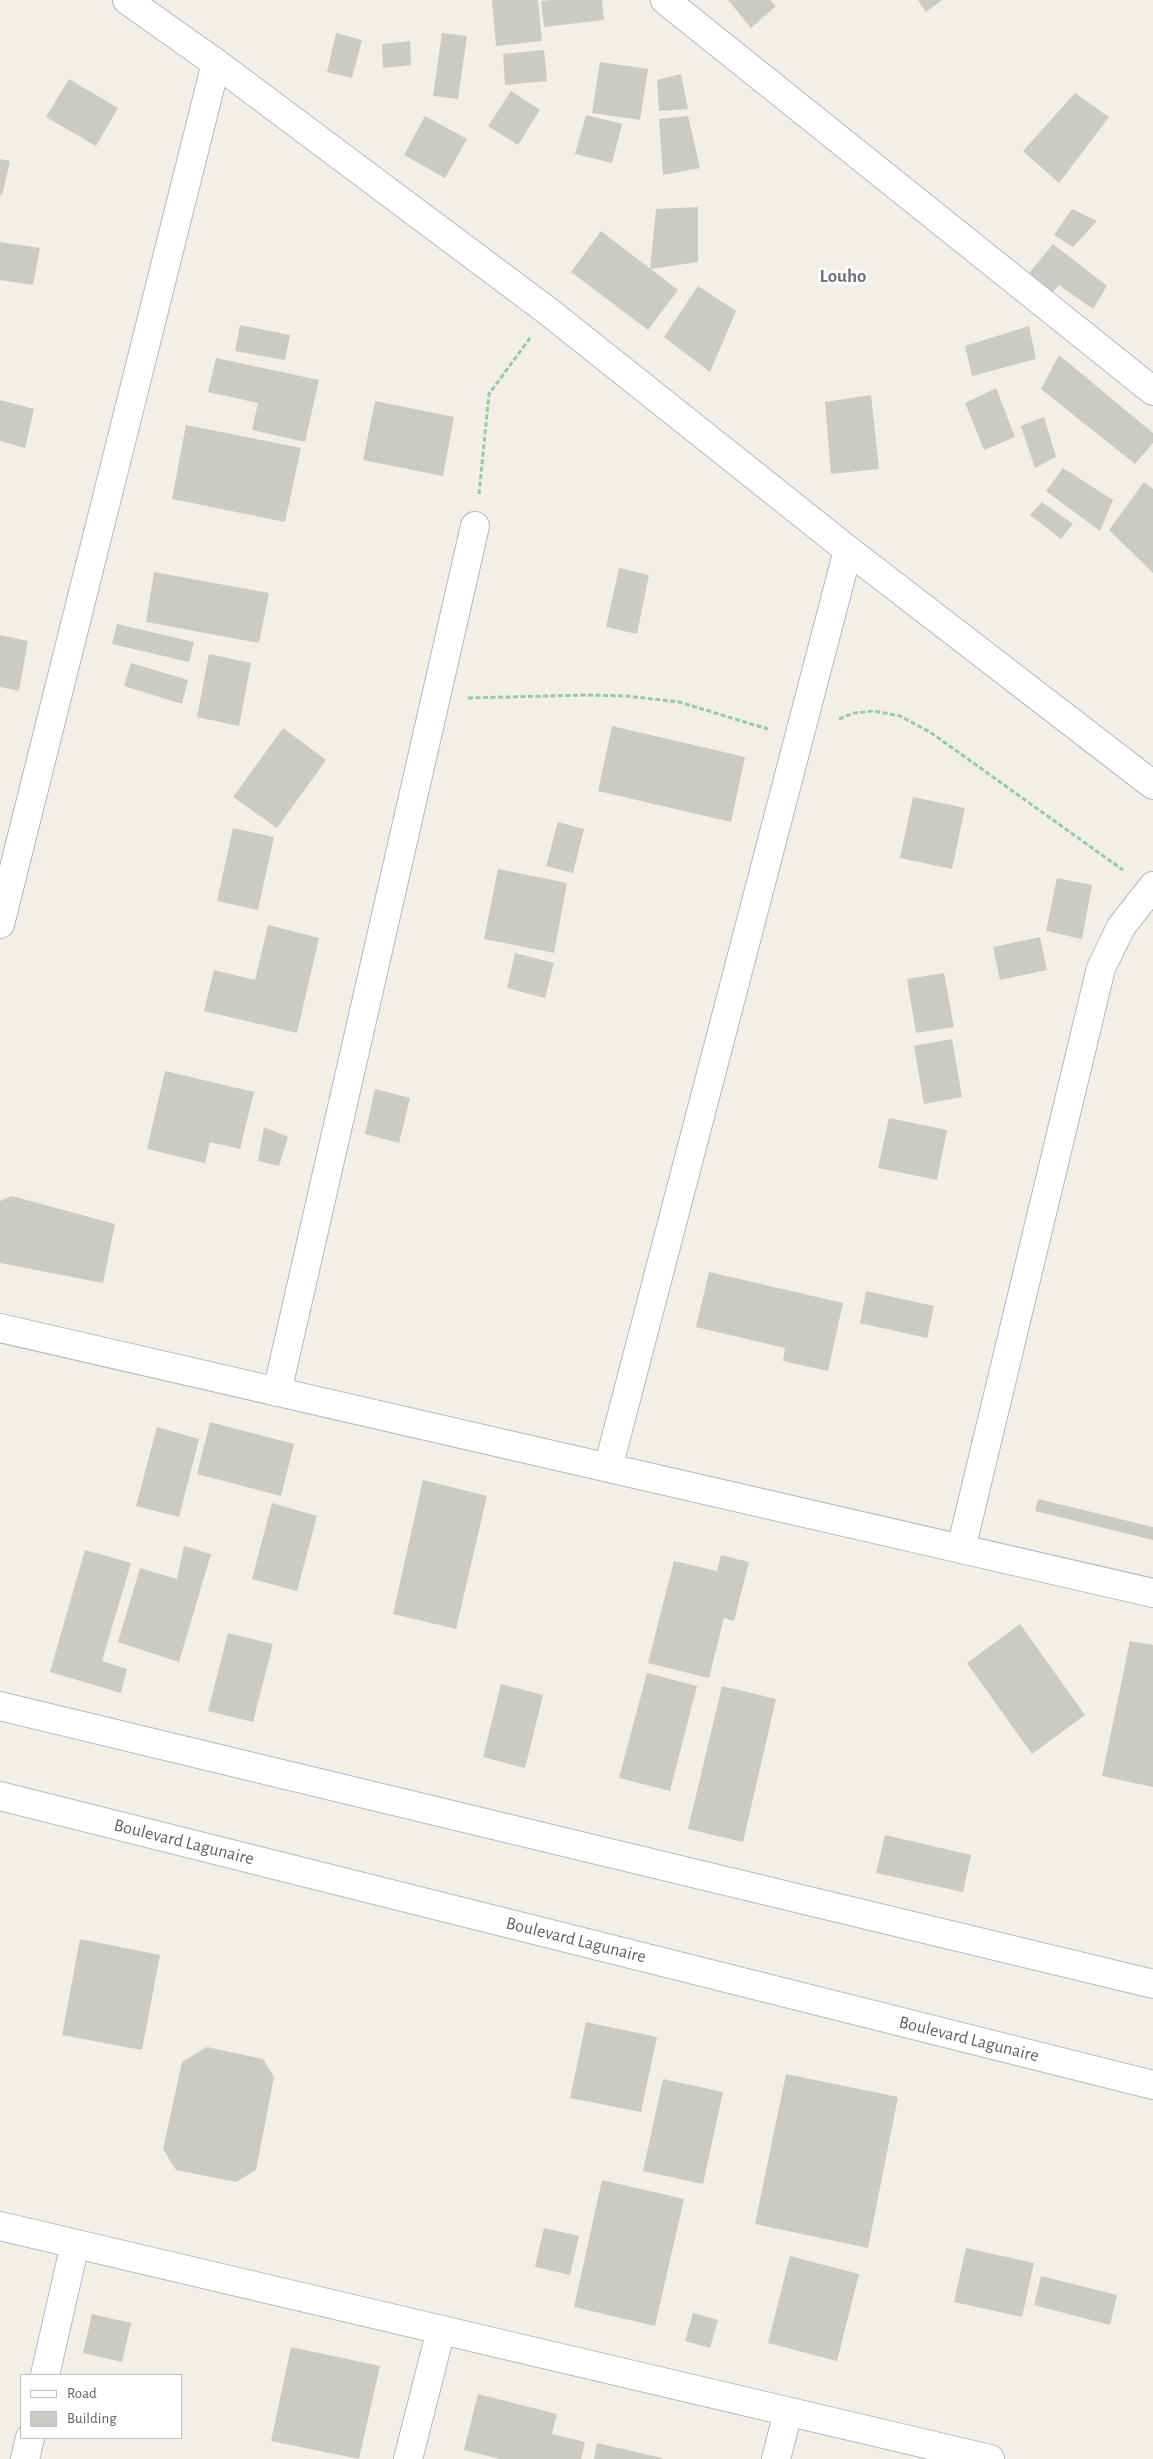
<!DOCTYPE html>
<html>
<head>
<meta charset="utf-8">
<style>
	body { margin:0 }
	#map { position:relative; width:1153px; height:2459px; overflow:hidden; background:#f1efe8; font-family:"Alegreya Sans",sans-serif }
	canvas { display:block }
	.legend { position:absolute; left:20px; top:2374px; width:162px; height:65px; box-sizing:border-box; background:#fff; border:1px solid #bfc1c3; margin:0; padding:6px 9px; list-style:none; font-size:15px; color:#5f6368 }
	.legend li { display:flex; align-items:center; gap:10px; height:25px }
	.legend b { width:25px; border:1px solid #bfc1c3 }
</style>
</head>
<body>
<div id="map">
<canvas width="1153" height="2459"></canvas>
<ul class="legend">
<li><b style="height:6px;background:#fff"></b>Road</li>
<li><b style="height:14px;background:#cccac5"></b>Building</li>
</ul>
</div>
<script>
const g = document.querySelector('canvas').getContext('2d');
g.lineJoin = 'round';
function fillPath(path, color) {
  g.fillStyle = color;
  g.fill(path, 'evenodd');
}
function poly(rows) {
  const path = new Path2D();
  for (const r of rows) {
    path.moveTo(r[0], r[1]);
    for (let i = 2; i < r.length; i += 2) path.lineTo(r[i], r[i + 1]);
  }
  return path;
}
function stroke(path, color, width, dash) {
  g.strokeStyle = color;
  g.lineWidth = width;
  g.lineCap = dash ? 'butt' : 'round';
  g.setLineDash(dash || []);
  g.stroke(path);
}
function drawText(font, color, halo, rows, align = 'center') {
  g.font = font + ' "Alegreya Sans",sans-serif';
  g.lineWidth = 5;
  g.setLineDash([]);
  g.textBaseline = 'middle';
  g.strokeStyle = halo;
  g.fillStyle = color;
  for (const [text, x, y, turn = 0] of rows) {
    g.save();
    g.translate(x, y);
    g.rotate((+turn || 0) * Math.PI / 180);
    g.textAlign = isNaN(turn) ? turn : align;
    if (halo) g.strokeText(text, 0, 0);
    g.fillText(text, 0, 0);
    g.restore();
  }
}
fillPath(poly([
	[492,0,538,0,542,41,496,46],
	[551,0,602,0,604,20,544,27,541,1],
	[728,0,770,0,776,6,751,28],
	[918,0,942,0,926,12],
	[336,33,362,40,352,78,327,72],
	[442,33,467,36,458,99,433,96],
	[410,41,411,65,383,68,382,44],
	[544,50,547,81,505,85,503,54],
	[600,62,648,69,640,120,592,113],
	[681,74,688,109,659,111,657,80],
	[69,79,118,108,96,146,46,117],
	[511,91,540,110,518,145,488,126],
	[1075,93,1109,117,1059,183,1023,151],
	[586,115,622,124,612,163,575,154],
	[425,116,467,139,445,178,404,155],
	[688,116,700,168,663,175,659,119],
	[0,159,10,161,2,195,0,194],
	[698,207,698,262,650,269,656,209],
	[1072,209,1097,221,1073,247,1054,235],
	[601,231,678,290,648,330,571,272],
	[0,242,40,248,33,285,0,280],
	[1053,244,1107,286,1093,309,1059,285,1052,293,1029,273],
	[698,286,736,311,710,372,664,337],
	[240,325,290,335,285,360,235,351],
	[1029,326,1036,359,972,376,965,346],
	[1059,355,1153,433,1153,443,1135,464,1041,389],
	[216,358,319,380,305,442,252,430,258,403,208,392],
	[996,388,1015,437,984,450,965,403],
	[871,395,879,469,831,474,825,402],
	[0,400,34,409,25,448,0,441],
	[375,401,454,417,443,476,363,460],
	[1044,417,1056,457,1035,468,1021,426],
	[186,425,301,448,285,522,172,499],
	[1063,468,1113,500,1100,531,1046,491],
	[1144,482,1153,489,1153,573,1109,530],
	[1042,502,1073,524,1061,539,1030,515],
	[619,568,649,575,637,634,606,627],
	[154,572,269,593,259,643,146,622],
	[117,624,194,642,189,662,112,644],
	[0,635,28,641,19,691,0,687],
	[209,654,251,663,239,726,197,717],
	[131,663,188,680,182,704,124,686],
	[612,726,745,757,731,822,598,791],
	[283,728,326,760,277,828,233,797],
	[913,797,965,808,952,869,900,858],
	[558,822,584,829,573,873,546,866],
	[233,828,274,837,258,910,217,901],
	[498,869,567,883,554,953,484,939],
	[1057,878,1092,885,1082,939,1046,931],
	[268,925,319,938,297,1033,204,1011,214,970,255,980],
	[1040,937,1047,970,1000,980,993,947],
	[515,953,554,963,545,998,507,988],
	[944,973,954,1027,916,1033,907,979],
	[952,1039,962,1097,924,1104,914,1046],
	[165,1071,254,1092,240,1149,210,1142,205,1163,147,1149],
	[375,1089,410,1098,399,1143,365,1134],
	[889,1118,947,1130,937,1180,878,1168],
	[264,1127,288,1137,279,1166,258,1161],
	[12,1196,115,1224,103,1283,0,1263,0,1201],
	[709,1272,843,1303,828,1371,783,1361,785,1348,696,1327],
	[866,1291,934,1306,927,1338,860,1323],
	[210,1422,294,1444,281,1496,197,1474],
	[157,1427,199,1439,179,1517,136,1506],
	[423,1480,487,1496,456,1629,393,1614],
	[1038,1499,1153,1527,1153,1540,1035,1511],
	[272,1503,317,1516,297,1591,252,1579],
	[184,1546,211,1554,179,1662,118,1642,140,1568,177,1579],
	[85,1550,131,1563,102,1661,127,1669,121,1693,50,1672],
	[721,1555,749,1562,734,1621,724,1618,709,1678,648,1663,674,1561,717,1571],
	[1020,1624,1085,1715,1032,1754,967,1663],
	[228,1633,273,1644,253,1722,208,1711],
	[1130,1641,1153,1645,1153,1787,1102,1776],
	[647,1673,697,1686,670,1791,619,1778],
	[501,1684,543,1695,525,1768,483,1757],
	[722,1686,776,1699,743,1842,688,1829],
	[885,1835,971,1855,963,1892,876,1873],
	[80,1939,160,1955,142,2050,62,2035],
	[586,2022,657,2037,641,2112,570,2098],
	[207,2047,263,2059,274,2077,256,2170,236,2182,176,2170,163,2149,182,2062],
	[786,2074,898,2097,868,2248,755,2224],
	[663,2079,723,2092,703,2184,643,2171],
	[602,2180,684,2199,655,2326,574,2307],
	[544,2228,579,2236,570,2275,535,2267],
	[966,2248,1034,2263,1022,2317,954,2302],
	[790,2256,859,2274,837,2361,768,2343],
	[1041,2276,1117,2295,1110,2325,1034,2305],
	[693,2313,718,2320,710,2348,685,2341],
	[92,2314,131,2323,122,2362,83,2353],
	[291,2347,380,2366,359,2459,271,2441],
	[478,2394,557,2414,552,2434,585,2442,581,2459,500,2459,464,2450],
	[597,2443,662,2458,662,2459,594,2459]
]), '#cccac5');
const minor = poly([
	[665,0,1153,391],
	[0,924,216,63],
	[0,1328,1153,1593],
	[277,1392,475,526],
	[608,1468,848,550],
	[961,1549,1101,968,1121,927,1153,886],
	[0,2226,990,2459],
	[45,2375,75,2244],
	[25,2459,30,2438],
	[408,2459,441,2330],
	[776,2459,788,2412]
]);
const tertiary = poly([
	[127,0,216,63,549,312,848,550,1153,785]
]);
const secondary = poly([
	[0,1706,1153,1984],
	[0,1796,1153,2085]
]);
stroke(minor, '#b5b8bc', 30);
stroke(tertiary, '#b5b8bc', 30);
stroke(secondary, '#b6babf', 30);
stroke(poly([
	[479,494,489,394,530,338],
	[468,698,586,695,627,696,679,702,768,729],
	[839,719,854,713,874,711,900,716,930,732,1123,870]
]), '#9cc7a9', 3, [5, 2.5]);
stroke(minor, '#fff', 28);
stroke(tertiary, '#fff', 28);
stroke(secondary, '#fff', 28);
drawText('18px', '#5f6368', '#fff', [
	["Boulevard Lagunaire",184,1842,14],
	["Boulevard Lagunaire",576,1940,14],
	["Boulevard Lagunaire",969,2039,14]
]);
drawText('bold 19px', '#70757a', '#fff', [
	["Louho",843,276]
]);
</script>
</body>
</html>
